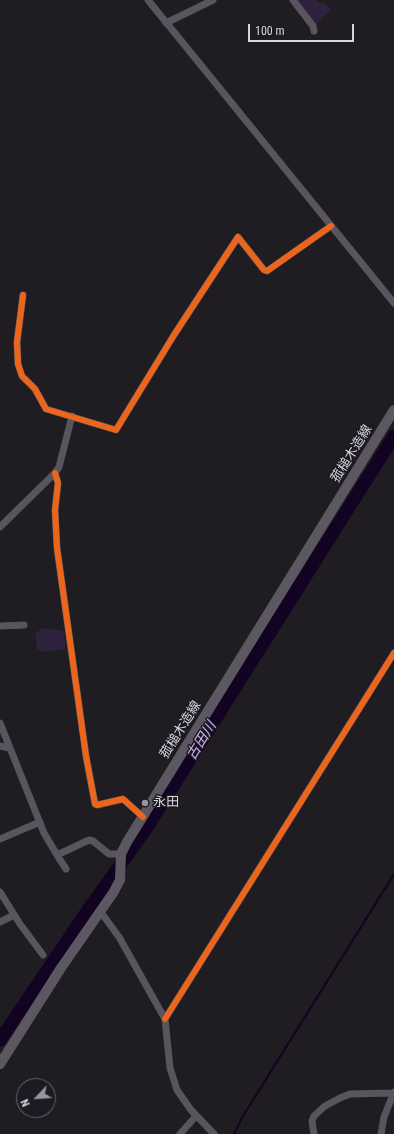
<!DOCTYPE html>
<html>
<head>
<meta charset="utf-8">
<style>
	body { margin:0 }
	#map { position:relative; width:394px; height:1134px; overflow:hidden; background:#1f1c22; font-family:"Roboto Condensed",sans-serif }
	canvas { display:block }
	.north { position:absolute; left:16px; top:1078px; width:40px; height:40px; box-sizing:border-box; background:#1e1a24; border:1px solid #69656e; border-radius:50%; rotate:245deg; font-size:11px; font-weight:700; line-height:16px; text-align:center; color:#d9d6dd }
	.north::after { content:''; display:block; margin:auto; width:14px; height:18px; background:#98959c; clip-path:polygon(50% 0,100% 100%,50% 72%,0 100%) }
	.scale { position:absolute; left:248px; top:24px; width:106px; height:18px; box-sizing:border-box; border:2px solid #d9d6dd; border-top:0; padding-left:5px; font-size:12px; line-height:14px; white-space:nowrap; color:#d9d6dd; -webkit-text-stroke:3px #1e1a24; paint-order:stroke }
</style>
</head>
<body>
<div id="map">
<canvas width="394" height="1134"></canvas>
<div class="north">N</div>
<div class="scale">100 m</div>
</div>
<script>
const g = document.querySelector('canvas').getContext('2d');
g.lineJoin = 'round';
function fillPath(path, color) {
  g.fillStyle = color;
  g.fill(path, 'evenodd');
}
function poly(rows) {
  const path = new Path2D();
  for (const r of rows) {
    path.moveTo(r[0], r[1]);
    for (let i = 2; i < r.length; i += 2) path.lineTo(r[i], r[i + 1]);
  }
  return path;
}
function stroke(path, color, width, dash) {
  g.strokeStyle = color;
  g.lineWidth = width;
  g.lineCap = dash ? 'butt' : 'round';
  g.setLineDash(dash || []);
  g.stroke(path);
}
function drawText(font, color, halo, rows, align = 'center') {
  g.font = font + ' "Roboto Condensed","Noto Sans JP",sans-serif';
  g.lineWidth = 3;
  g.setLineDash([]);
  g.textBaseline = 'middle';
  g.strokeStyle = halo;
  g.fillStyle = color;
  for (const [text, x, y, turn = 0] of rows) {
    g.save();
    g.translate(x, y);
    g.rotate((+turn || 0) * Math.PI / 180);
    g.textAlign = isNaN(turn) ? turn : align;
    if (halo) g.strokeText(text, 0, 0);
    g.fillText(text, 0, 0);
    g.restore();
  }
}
fillPath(poly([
	[296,0,316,0,319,3,325,3,330,8,329,12,316,24],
	[42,628,63,631,65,639,65,649,42,652,37,649,35,634]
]), '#2f223f');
stroke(poly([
	[234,1134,243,1116,394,874]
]), '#120323', 2);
stroke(poly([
	[0,1040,90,907,146,829,394,436]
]), '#120323', 13);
stroke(poly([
	[148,0,394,303],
	[293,0,313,26,314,31],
	[166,23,213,0],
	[23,295,17,342,18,364,22,376,35,389,46,409,116,430,174,335,238,237,264,270,267,271,331,226],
	[55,473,58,483,55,510,57,548,86,756,95,804,97,805,123,799,143,817],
	[0,527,55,473,59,467,72,416],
	[0,626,24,625],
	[0,723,44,833,57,855,89,840,93,841,109,854,121,854],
	[0,746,9,748],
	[0,839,40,822],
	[57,855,66,869],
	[0,892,20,924,43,955],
	[100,911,119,937,165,1019,170,1068,177,1090,191,1110,214,1134],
	[0,922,14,915],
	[165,1019,394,653],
	[180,1134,196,1116],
	[314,1134,312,1121,314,1116,325,1106,340,1098,350,1094,393,1093],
	[381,1134,384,1117,394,1092]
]), '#59555e', 7);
stroke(poly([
	[0,1064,61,968,113,893,120,880,121,854,127,842,394,410]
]), '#5b5862', 10);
stroke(poly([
	[23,295,17,342,18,364,22,376,35,389,46,409,116,430,174,335,238,237,264,270,267,271,331,226],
	[55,473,58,483,55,510,57,548,86,756,95,804,97,805,123,799,143,817],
	[165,1019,394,653]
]), '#eb651d', 6);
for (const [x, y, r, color] of [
	[145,803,4,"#98959c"]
]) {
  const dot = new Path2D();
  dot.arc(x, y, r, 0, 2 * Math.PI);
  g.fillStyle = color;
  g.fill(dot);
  stroke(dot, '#1e1a24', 1.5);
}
drawText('13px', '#d9d6dd', '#1e1a24', [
	["菰槌木造線",352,454,-58],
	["菰槌木造線",181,730,-58]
]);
drawText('13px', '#d9d6dd', '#1e1a24', [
	["永田",153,803]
], 'left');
drawText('italic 14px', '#ccb0f5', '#1e1a24', [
	["古田川",202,741,-58]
]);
</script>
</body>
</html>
